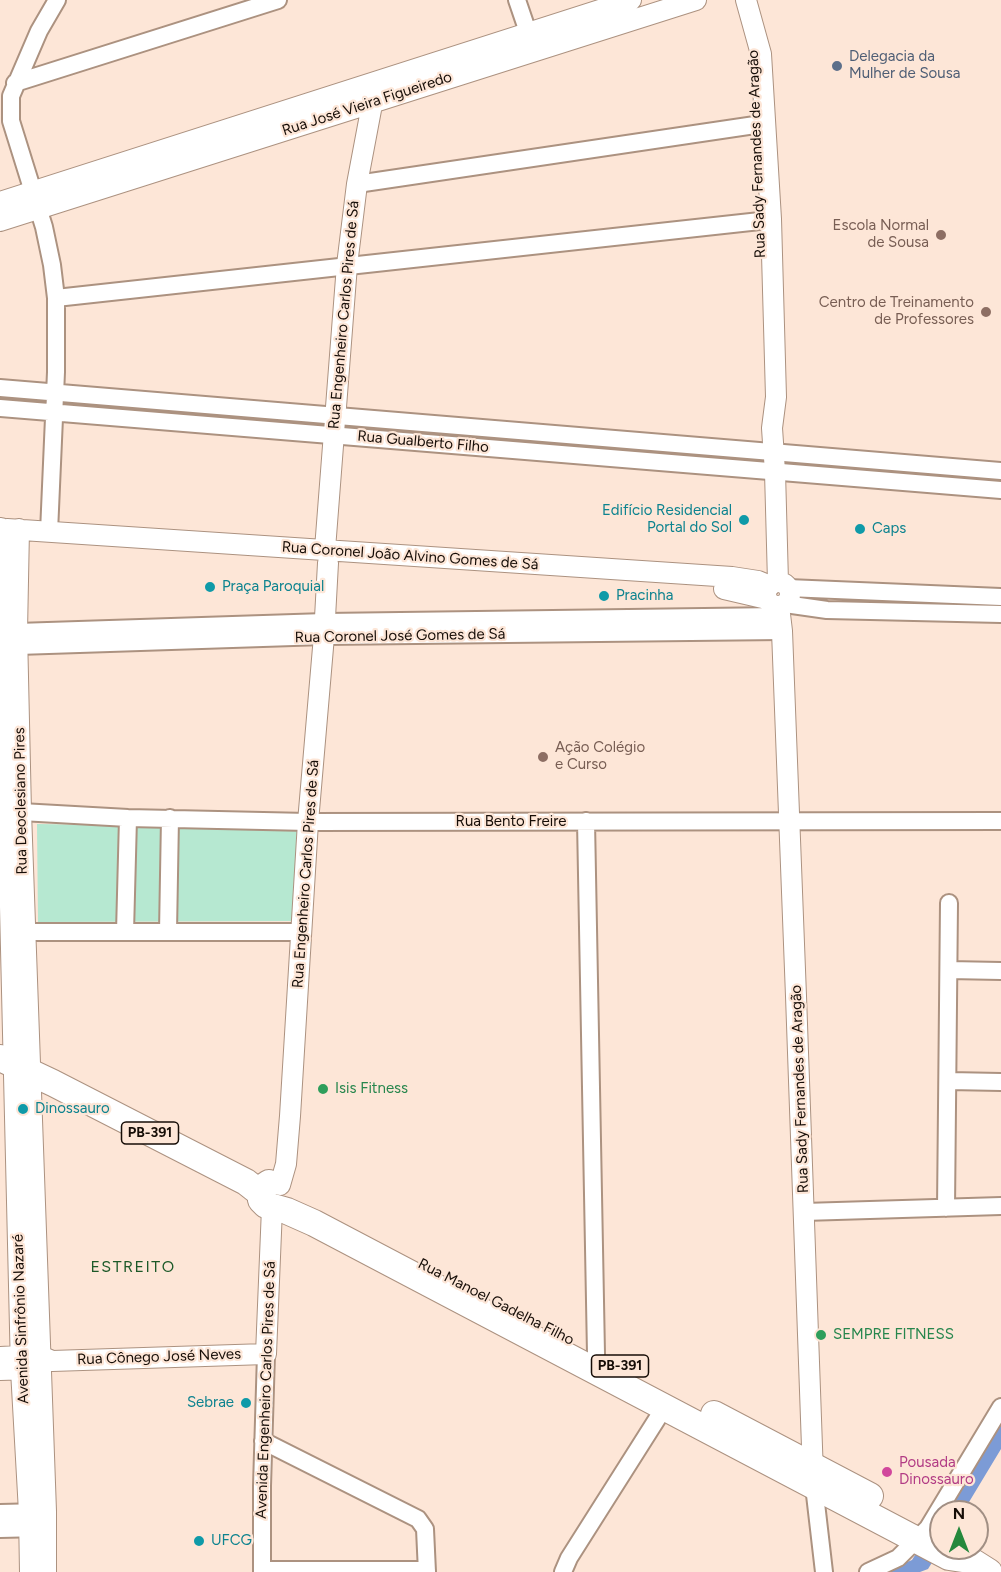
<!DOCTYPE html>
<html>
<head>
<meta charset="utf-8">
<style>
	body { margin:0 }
	#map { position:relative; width:1001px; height:1572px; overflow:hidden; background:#fde6d7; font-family:Figtree,sans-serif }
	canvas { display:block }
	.north { position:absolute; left:929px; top:1500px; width:60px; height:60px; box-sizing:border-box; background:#fde6d7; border:2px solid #a18f84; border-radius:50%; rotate:0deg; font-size:16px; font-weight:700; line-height:24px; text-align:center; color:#160d07 }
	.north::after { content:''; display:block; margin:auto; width:21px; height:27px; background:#25883c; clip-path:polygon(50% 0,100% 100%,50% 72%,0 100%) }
</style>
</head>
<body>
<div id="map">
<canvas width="1001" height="1572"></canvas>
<div class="north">N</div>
</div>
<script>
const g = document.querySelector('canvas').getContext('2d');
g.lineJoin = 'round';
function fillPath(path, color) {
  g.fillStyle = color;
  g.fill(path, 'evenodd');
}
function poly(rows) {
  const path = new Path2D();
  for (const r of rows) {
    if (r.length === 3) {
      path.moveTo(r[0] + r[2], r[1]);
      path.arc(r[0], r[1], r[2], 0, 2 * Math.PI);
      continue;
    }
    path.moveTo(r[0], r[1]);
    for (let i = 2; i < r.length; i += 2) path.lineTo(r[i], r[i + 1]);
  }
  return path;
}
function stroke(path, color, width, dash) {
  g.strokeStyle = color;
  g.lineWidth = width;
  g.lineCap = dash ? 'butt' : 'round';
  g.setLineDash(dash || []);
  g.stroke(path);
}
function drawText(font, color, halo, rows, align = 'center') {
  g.font = font + ' Figtree,sans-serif';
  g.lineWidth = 4.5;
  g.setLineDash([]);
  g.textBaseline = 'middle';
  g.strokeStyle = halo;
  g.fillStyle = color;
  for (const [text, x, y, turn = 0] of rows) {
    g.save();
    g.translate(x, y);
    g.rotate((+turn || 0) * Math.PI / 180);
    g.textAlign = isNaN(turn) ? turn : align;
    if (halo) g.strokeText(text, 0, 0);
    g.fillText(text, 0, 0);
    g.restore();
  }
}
fillPath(poly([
	[37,824,300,828,298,921,38,922]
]), '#b6e8d1');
fillPath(poly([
	[1001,1415,1001,1449,963,1512,942,1512],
	[941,1514,941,1548,928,1569,920,1572,883,1572,912,1560]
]), '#7c9bd6');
const minor = poly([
	[517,0,532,44],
	[15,83,278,0],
	[357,184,755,125],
	[56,298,760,221],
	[0,388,1001,471],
	[0,408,1001,490],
	[49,532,56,372,56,298,52,265,44,227,11,121,11,96,39,31,57,0],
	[788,588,1001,597],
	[785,604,827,610,1001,614],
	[17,632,325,622,780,616],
	[18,646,324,636,782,631],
	[21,812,128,818,308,822,1001,821],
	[586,821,596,1354],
	[25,932,301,932],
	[125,932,128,818],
	[168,932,170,818],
	[949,970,1001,971],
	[949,1081,1001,1082],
	[946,1208,949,903],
	[804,1212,1001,1206],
	[263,1441,418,1519,425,1529,427,1572],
	[814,1486,824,1572],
	[0,1513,41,1512],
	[0,1529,41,1528],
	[262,1570,427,1570],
	[262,1572,262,1486,266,1354],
	[563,1572,569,1558,664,1408],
	[868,1572,898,1558,928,1528,1001,1407]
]);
const tertiary = poly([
	[746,0,761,54,771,219,776,397,772,428,775,472,778,582],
	[0,202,631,0],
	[0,221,696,0],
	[1,528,21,1370,29,1512,30,1572],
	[7,529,732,577,758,581,770,586],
	[19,529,17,632,21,812,46,1511,46,1572],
	[325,549,347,265,357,184,374,94],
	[778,594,12],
	[724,589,767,599],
	[779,606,782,631,796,996,813,1475],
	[280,1185,286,1164,290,1116,308,822,324,636,328,563],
	[0,1357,39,1355,52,1361,266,1354,272,1208],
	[0,1370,33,1369]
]);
const primary = poly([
	[0,1058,53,1083,246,1182,260,1193],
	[269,1183,263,1187,260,1193,261,1200,266,1205,287,1211,314,1223,949,1557,970,1560,989,1572],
	[714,1414,870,1496]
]);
stroke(minor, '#ac9280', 20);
stroke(tertiary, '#ac9280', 22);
stroke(primary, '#ac9280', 28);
stroke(minor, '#fff', 16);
stroke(tertiary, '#fff', 20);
stroke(primary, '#fff', 26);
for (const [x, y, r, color] of [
	[837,66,6,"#5c6f8a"],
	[941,235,6,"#8d6e63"],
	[986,312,6,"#8d6e63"],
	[744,520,6,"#0f9aa8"],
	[860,529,6,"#0f9aa8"],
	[210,587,6,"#0f9aa8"],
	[604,596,6,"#0f9aa8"],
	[543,757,6,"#8d6e63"],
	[323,1089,6,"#2e9e5b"],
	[23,1109,6,"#0f9aa8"],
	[821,1335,6,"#2e9e5b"],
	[246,1403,6,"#0f9aa8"],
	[887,1472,6,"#d1479c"],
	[199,1541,6,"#0f9aa8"]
]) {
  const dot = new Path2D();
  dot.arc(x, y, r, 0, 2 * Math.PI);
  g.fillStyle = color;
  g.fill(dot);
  stroke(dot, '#fde6d7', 2);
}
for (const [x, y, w] of [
	[150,1133,57],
	[620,1366,57]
]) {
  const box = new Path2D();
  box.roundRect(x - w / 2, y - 11, w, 22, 4.5);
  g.fillStyle = '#fde6d7';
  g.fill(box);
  stroke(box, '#160d07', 1.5);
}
drawText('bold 14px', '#160d07', null, [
	["PB-391",150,1133],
	["PB-391",620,1366]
]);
drawText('15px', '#4e5e75', '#fde6d7', [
	["Delegacia da",849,57],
	["Mulher de Sousa",849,74]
], 'left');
drawText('15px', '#160d07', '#fde6d7', [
	["Rua José Vieira Figueiredo",367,104,-18],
	["Rua Sady Fernandes de Aragão",757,154,-92],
	["Rua Engenheiro Carlos Pires de Sá",344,315,-85],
	["Rua Gualberto Filho",423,442,5],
	["Rua Coronel João Alvino Gomes de Sá",410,556,4],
	["Rua Coronel José Gomes de Sá",400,636,-1],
	["Rua Deoclesiano Pires",21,801,-91],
	["Rua Bento Freire",511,822],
	["Rua Engenheiro Carlos Pires de Sá",306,874,-86],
	["Rua Sady Fernandes de Aragão",800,1089,-92],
	["Rua Manoel Gadelha Filho",496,1302,27],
	["Avenida Sinfrônio Nazaré",21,1319,-92],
	["Rua Cônego José Neves",159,1357,-2],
	["Avenida Engenheiro Carlos Pires de Sá",266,1390,-88]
]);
drawText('15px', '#785e54', '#fde6d7', [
	["Escola Normal",929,226],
	["de Sousa",929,243],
	["Centro de Treinamento",974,303],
	["de Professores",974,320],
	["Ação Colégio",555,748,"left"],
	["e Curso",555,765,"left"]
], 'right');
drawText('15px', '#0d838f', '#fde6d7', [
	["Edifício Residencial",732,511,"right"],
	["Portal do Sol",732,528,"right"],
	["Caps",872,529],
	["Praça Paroquial",222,587],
	["Pracinha",616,596],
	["Dinossauro",35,1109],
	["Sebrae",234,1403,"right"],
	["UFCG",211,1541]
], 'left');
drawText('15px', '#27864d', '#fde6d7', [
	["Isis Fitness",335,1089],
	["SEMPRE FITNESS",833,1335]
], 'left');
drawText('15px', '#b23c85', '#fde6d7', [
	["Pousada",899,1463],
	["Dinossauro",899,1480]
], 'left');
g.letterSpacing = '1.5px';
drawText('16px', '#1c5928', '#fde6d7', [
	["ESTREITO",133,1267]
]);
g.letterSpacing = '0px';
</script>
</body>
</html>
